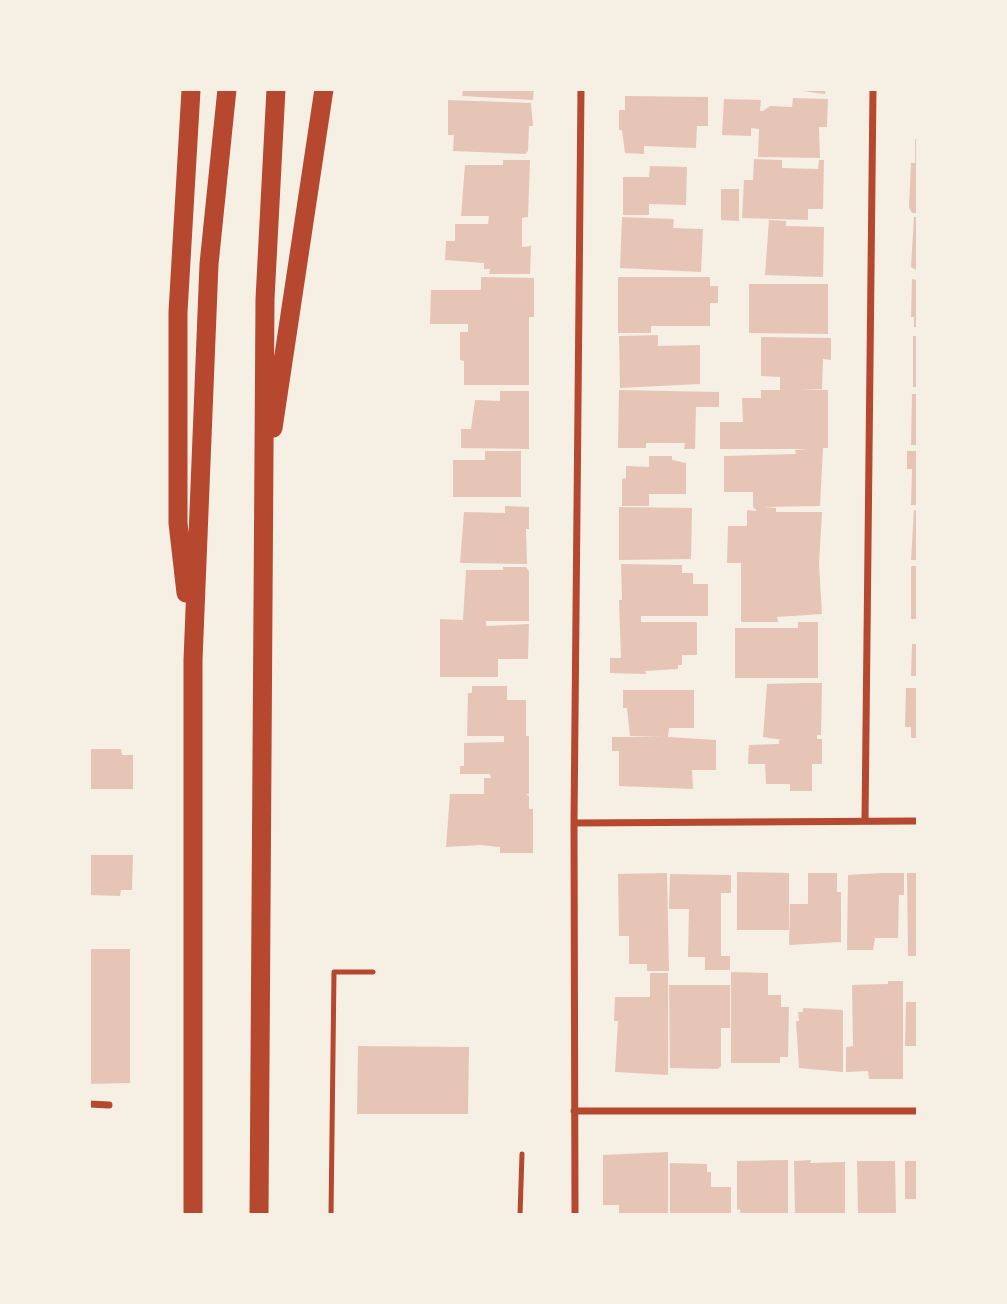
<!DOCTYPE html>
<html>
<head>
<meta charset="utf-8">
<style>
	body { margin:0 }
	#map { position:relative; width:1007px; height:1304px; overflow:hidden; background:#f6efe4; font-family:Roboto,sans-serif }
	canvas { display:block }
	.frame { position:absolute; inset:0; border:91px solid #f6efe4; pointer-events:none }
</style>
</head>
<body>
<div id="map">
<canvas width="1007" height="1304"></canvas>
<div class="frame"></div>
</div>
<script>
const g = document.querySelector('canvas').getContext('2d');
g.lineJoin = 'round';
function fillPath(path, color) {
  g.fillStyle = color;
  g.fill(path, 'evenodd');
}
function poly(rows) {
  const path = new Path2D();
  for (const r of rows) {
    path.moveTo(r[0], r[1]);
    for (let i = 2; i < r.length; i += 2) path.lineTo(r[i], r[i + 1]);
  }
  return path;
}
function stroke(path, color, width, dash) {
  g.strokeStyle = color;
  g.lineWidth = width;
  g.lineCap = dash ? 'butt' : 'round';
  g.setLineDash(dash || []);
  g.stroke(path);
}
fillPath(poly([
	[463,89,534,89,533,100,462,96],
	[787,89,826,89,825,94],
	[625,96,708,97,708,126,697,126,696,148,644,146,644,154,625,153,622,130,619,130,619,110,625,110],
	[793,98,828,99,827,127,819,127,820,158,758,157,759,129,751,128,751,136,722,135,724,99,761,100,760,111,763,111,770,106,792,107],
	[448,100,531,103,533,126,529,126,528,151,525,154,453,151,454,135,448,135],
	[915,139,918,139,918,213,912,213,909,207,911,163,915,163],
	[754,159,782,160,782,168,818,169,819,160,824,160,823,209,808,209,808,220,742,218,744,180,753,180],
	[503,160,530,160,528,217,522,218,522,247,531,246,530,274,489,274,490,269,484,269,484,263,445,260,446,241,455,241,455,224,488,224,489,216,461,216,465,165,503,165],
	[650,166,687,167,686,205,649,204,649,215,623,215,623,177,649,177],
	[721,189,739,189,739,221,721,220],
	[622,217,674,219,673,228,703,229,701,272,620,268],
	[914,217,918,217,918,271,911,267],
	[769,220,786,221,786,226,824,227,823,277,765,275],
	[481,277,534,278,534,317,529,317,529,385,464,385,464,361,460,360,460,332,468,332,468,324,430,324,431,290,481,290],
	[618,277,710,277,710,286,718,286,718,303,710,303,710,326,651,326,651,333,618,333],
	[912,279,918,280,918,327,914,327,914,317,911,317],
	[749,284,828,284,828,334,749,333],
	[658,335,658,346,700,345,700,384,620,388,619,336],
	[913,336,918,336,918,387,913,387],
	[761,337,831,338,831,360,823,359,822,389,798,389,828,390,828,448,823,448,820,506,764,507,776,508,776,512,822,512,819,564,822,614,777,617,778,622,741,622,741,563,727,563,728,526,747,526,747,510,757,511,753,507,753,492,724,492,724,456,796,454,795,450,808,449,720,449,720,422,743,422,742,398,761,398,761,390,780,390,780,377,761,376],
	[619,390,719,392,719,407,696,407,695,449,684,449,685,443,646,443,646,448,618,448],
	[500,391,529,391,529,449,461,448,461,429,471,429,475,400,500,401],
	[912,394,918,394,918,445,911,445],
	[485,451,521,451,521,497,453,497,453,460,485,460],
	[907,451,918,451,918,505,911,505,912,469,907,469],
	[649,456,672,456,672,460,686,463,686,494,649,494,649,506,622,506,622,479,626,478,626,466,649,467],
	[505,506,529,507,529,529,526,529,527,564,460,563,464,512,505,513],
	[619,507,692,508,691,559,619,560],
	[914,510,918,510,918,560,911,560],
	[621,564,682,565,682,573,693,573,693,584,708,584,708,616,641,616,641,622,697,622,697,655,682,655,682,665,678,665,678,669,645,671,646,674,610,673,610,658,621,658,619,600,622,600],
	[911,566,918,566,918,619,911,619],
	[503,567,526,567,529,571,529,621,486,621,486,626,529,624,528,659,498,659,498,677,440,677,440,619,463,620,466,570,503,570],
	[798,622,818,622,818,678,735,678,735,628,798,628],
	[912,644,918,644,918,676,911,676],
	[804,683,822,683,821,735,817,735,817,739,822,739,822,764,812,764,812,791,790,791,790,784,766,784,765,764,748,764,749,745,779,744,779,740,783,740,763,737,767,684],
	[472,686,507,686,507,700,526,700,526,736,529,736,529,794,526,794,529,796,529,809,533,809,533,853,500,853,500,847,480,845,446,847,450,794,484,794,484,778,491,778,490,774,460,774,460,766,464,766,464,743,504,742,504,736,467,736,468,693,472,693],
	[906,688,918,688,918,738,911,738,911,727,905,727],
	[623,690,694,690,694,728,669,728,668,737,716,740,716,770,692,770,693,789,619,786,619,751,612,751,612,737,662,737,630,736,627,708,623,708],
	[89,749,121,749,122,755,133,755,133,789,89,789],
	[89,855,133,855,132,890,121,890,120,896,89,895],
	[737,872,789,873,789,930,737,930],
	[667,873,669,971,647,971,647,964,629,964,629,936,619,936,618,874],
	[808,873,837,873,837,892,841,892,841,942,789,945,790,904,808,904],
	[882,873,904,873,904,895,899,895,898,938,875,938,873,950,847,950,848,875],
	[907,873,918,873,918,956,908,956],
	[670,874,731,875,731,893,721,893,721,956,730,956,730,970,705,970,705,957,688,957,689,909,669,909],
	[89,949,130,949,130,1083,89,1084],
	[731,972,768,973,768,995,781,995,781,1007,789,1007,788,1057,780,1057,780,1063,731,1063],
	[650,973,668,973,668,1075,615,1072,618,1021,614,1021,615,997,650,997],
	[888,981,903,981,903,1079,869,1079,868,1071,846,1072,846,1047,853,1046,852,985,888,984],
	[669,985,730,985,730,1028,721,1028,721,1066,718,1069,670,1068],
	[906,1002,918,1002,918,1046,905,1046],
	[803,1008,843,1010,843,1072,799,1068,796,1021,799,1021,798,1012,803,1012],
	[358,1046,469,1047,468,1114,357,1114],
	[668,1152,668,1215,619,1215,619,1205,603,1205,603,1155],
	[788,1160,788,1215,740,1215,740,1209,737,1210,737,1161],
	[811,1160,810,1163,845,1162,845,1215,795,1215,794,1161],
	[857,1161,895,1161,896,1215,858,1215],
	[905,1161,918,1161,918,1199,905,1199],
	[670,1163,707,1164,707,1172,711,1172,711,1187,731,1187,731,1215,670,1215]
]), '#e6c5b7');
stroke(poly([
	[331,1215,334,972,373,972],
	[520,1215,522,1154]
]), '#b5482f', 5);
stroke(poly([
	[865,820,873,89],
	[574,823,918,821],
	[89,1104,109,1105],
	[574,1111,918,1111],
	[575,1215,574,823,581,89]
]), '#b5482f', 7);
stroke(poly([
	[273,428,324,89],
	[186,593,178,523,178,312,191,90],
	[193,1215,193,660,209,264,227,89],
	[259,1215,265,299,276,89]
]), '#b5482f', 19);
</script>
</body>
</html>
